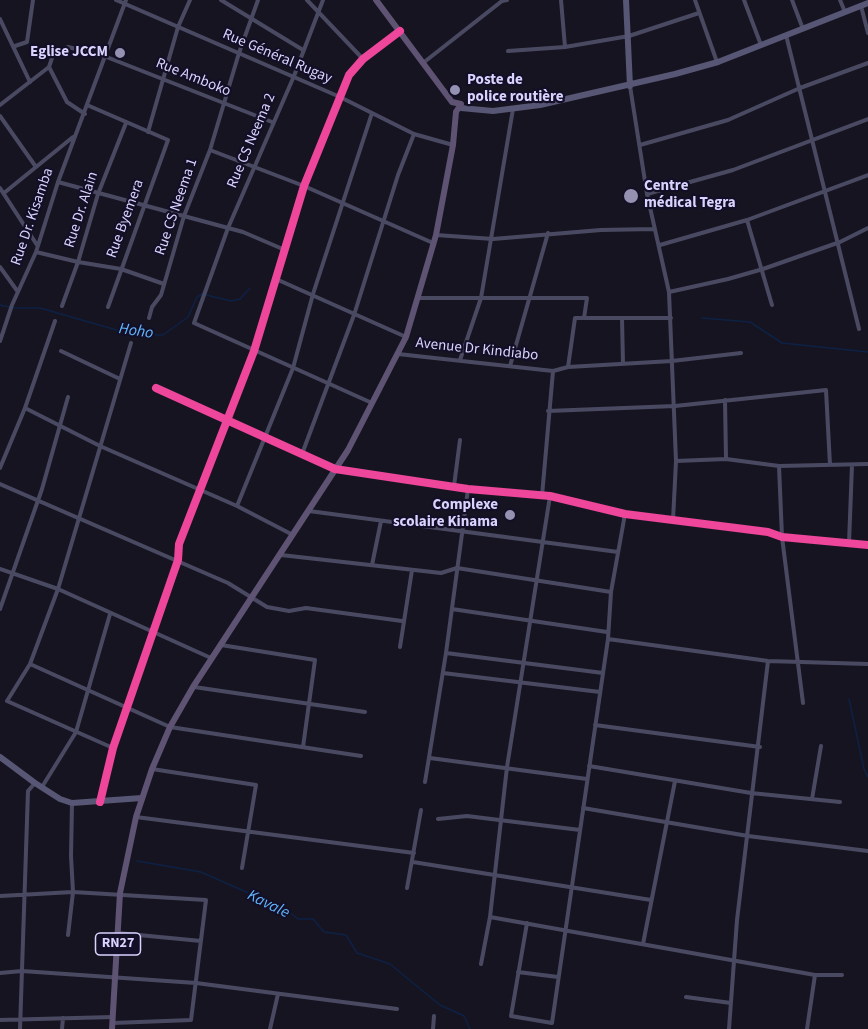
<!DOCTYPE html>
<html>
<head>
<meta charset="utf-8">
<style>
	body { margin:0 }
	canvas { display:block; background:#161421 }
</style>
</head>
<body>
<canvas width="868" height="1029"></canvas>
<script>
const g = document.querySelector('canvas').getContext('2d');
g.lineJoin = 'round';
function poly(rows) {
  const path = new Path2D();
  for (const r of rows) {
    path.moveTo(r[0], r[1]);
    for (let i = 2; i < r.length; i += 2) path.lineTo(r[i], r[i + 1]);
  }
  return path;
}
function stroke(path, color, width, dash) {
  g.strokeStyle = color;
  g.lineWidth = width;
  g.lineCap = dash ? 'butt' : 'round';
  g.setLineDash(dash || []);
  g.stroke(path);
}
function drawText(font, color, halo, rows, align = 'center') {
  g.font = font + ' "Source Sans 3",sans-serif';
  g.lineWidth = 4.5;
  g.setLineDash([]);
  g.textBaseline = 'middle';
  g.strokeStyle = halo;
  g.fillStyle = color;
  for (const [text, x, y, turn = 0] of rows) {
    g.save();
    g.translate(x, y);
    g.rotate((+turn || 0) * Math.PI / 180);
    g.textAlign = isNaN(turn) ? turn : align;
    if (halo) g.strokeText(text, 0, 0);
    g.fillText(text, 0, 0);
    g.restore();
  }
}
stroke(poly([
	[0,305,9,307],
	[13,308,40,308,134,335,163,335,188,317,197,297,202,294,231,301,240,299,250,288],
	[702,318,750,322,782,343,868,352],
	[849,699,864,769,868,777],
	[137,861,201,872,287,910,298,919,313,919,324,932,346,935,357,953,390,964,440,1005,464,1016,470,1029]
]), '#0d2144', 1.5);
stroke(poly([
	[116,0,340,97,414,134,453,145],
	[221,0,303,50],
	[307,0,363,59],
	[323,0,294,76,228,228,194,323,372,403],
	[561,0,565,47],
	[695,0,717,62],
	[744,0,761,45],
	[792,0,803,29],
	[840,0,845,12],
	[861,6,868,33],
	[0,19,30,82],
	[786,35,859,329],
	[15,46,27,42,33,0],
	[508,51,565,47,629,36,699,13],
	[423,63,502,1,507,0],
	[49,67,67,102,85,114],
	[630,86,647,194,669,292,676,461,673,520],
	[0,105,49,67,53,55,68,47,104,56,272,122],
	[87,105,168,140,108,307],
	[0,116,36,167],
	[148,132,178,27,190,0],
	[640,145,728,120,800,88,868,63],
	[210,150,304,186,433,243],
	[58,182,243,232,285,250],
	[0,188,37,245],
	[4,193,73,137],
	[647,194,733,170,868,119],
	[747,220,772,305],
	[436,235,493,239,601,230,654,229],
	[660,245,747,220,868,175],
	[36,252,78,262,121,269,164,284],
	[0,267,18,292],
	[276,279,406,337],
	[669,292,728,279,763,269,840,242,868,228],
	[420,298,587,298,584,318],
	[62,306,78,262,98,194,126,123],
	[149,318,152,307,161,295,184,216,210,150,239,53,258,0],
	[622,318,623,364],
	[0,341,12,305,36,252,58,182,126,0],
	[61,351,120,379],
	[398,354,553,371,568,367,672,361,741,353],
	[460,360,481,298,513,109],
	[510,366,548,233],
	[568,367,575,318,671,318],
	[156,388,335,469,468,489,550,496,625,514,768,532,782,537,868,545],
	[725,400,726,459],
	[25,408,100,446,237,506,293,535],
	[548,411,675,406,826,390,830,465],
	[302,454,354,315,398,175,414,134],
	[676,461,726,459,779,466,868,464],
	[779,466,782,537,803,703],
	[0,468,25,408,55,321],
	[0,484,228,583,267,607,289,611,306,608,402,621],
	[454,486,460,440],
	[542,496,553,371],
	[237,506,293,368,313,294,372,113],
	[309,511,618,552],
	[849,543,852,465],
	[281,555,441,573,457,568,611,592],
	[372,565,381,521],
	[0,569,58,589,211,658],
	[0,609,42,489,68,397],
	[452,609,607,632],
	[608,639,768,661,868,664],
	[221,645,315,660,303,747],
	[400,647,412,570],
	[446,653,603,673],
	[30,664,170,727,361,756],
	[443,673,600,692],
	[194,687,365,712],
	[595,725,760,747],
	[113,748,7,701,30,664,58,589,131,343],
	[430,758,587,779],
	[589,766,751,793,840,802],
	[152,769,256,785,242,868],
	[425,782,446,653,468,489],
	[42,787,76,732,110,614],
	[812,799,821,746],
	[101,801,113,748,178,560,179,544,254,351,304,186,349,75,363,59,399,31],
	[583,808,748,836,868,851],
	[136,817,414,853],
	[438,819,467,816,580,830],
	[413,862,651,900],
	[407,888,421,810],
	[0,896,73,892,206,900,191,1020,113,1023],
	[490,917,815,975,842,975],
	[527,923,511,1016,552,1023,608,639,611,592,625,514],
	[118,933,201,941],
	[68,935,73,892,71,856,72,803],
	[643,944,675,781],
	[481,964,490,917,507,767,550,496],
	[518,972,558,977],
	[0,973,22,971,196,983,397,1009],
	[686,997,731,1003],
	[0,1020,113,1017],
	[20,1029,28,791,35,783],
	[62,1029,63,1018],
	[270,1029,278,994],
	[433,1029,434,1016],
	[729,1029,737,920,768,661],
	[807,1029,815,975]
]), '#4a4962', 4);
stroke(poly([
	[626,0,630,86],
	[461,108,493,111,540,105,675,74,718,62,868,3],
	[0,757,35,783,60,799,72,803,142,798]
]), '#575674', 6);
stroke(poly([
	[376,0,452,102],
	[452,102,461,104,456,112],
	[112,1029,120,893,136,817,152,769,170,727,193,687,348,450,406,337,436,235,453,145,456,112]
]), '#5e5373', 6);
stroke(poly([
	[156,388,335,469,468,489,550,496,625,514,768,532,782,537,868,545],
	[100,802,113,748,178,560,179,544,254,351,304,186,349,75,363,59,400,31]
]), '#ed469a', 8);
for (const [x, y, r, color] of [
	[120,53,6,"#9591b1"],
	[455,90,6,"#9591b1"],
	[631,196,8,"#9591b1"],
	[510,515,6,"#9591b1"]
]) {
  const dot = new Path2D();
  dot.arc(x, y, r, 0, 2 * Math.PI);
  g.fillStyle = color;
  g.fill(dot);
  stroke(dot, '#130f26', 2);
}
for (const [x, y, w] of [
	[118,944,45]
]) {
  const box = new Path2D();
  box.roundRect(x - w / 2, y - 11, w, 22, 4.5);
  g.fillStyle = '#130f26';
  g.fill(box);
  stroke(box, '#d9d4ff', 1.5);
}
drawText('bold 14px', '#d9d4ff', null, [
	["RN27",118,944]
]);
drawText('bold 15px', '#d9d4ff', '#130f26', [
	["Eglise JCCM",108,53],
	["Poste de",467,81,"left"],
	["police routière",467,98,"left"],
	["Centre",644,187,"left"],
	["médical Tegra",644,204,"left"],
	["Complexe",498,506],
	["scolaire Kinama",498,523]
], 'right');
drawText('15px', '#d9d4ff', '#130f26', [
	["Rue Général Rugay",277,57,23],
	["Rue Amboko",193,78,22],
	["Rue CS Neema 2",252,141,-67],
	["Rue CS Neema 1",177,207,-71],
	["Rue Dr. Alain",82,210,-72],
	["Rue Dr. Kisamba",33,217,-71],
	["Rue Byemera",126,219,-70],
	["Avenue Dr Kindiabo",477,350,6]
]);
drawText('italic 16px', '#62b6ff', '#130f26', [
	["Hoho",136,332,8],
	["Kavale",268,905,26]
]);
</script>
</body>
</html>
